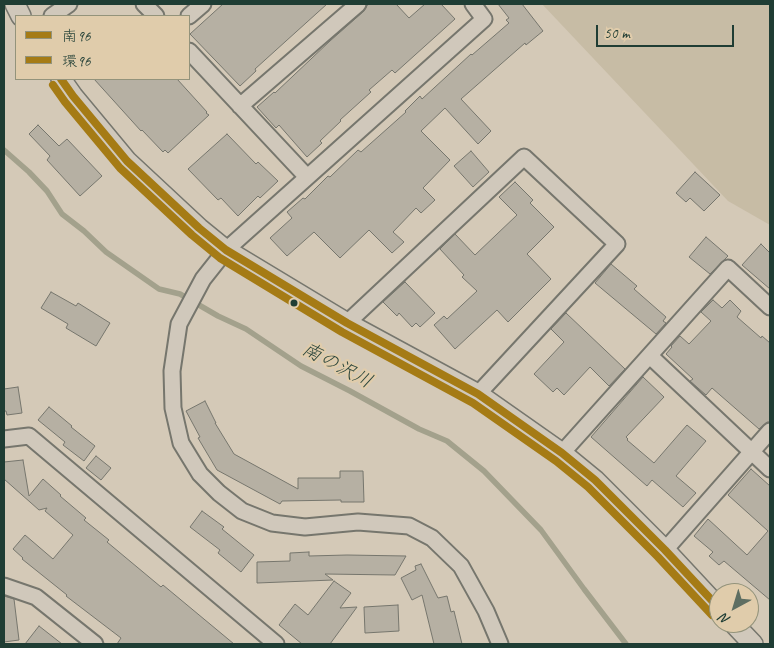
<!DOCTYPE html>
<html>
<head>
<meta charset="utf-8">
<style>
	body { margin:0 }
	#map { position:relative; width:774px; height:648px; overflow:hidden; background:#d4c9b7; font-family:Caveat,"Klee One",sans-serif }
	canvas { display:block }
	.frame { position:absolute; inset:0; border:5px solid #1f3d34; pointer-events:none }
	.legend { position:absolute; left:15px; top:15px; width:175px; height:65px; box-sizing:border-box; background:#e0ccab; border:1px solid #93937b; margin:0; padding:6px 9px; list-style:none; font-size:15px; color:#1f3d34 }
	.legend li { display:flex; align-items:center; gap:10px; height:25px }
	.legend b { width:25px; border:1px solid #93937b }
	.north { position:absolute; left:709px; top:583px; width:50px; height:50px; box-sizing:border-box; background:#e0ccab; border:1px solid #93937b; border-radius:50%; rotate:219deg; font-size:14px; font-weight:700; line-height:20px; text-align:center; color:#1f3d34 }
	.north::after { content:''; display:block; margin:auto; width:18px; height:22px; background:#5e6e62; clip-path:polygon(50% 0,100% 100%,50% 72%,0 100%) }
	.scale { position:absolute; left:596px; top:25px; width:138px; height:22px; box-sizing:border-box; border:2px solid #1f3d34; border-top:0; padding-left:6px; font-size:15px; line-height:18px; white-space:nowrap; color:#1f3d34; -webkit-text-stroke:4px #e0ccab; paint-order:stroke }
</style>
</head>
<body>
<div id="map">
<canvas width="774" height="648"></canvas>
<div class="frame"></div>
<ul class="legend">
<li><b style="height:6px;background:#a57b15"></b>南96</li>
<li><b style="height:6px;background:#a57b15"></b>環96</li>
</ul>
<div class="north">N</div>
<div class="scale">50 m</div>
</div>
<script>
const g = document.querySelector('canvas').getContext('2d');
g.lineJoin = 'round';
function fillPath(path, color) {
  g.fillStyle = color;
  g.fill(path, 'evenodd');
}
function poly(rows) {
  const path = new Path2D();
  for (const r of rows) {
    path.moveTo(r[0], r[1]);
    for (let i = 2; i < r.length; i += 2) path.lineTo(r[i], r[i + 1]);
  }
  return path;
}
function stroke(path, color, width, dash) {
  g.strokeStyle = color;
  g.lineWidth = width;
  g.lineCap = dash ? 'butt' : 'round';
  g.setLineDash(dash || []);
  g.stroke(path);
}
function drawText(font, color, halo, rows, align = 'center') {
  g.font = font + ' Caveat,"Klee One",sans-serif';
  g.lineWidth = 4.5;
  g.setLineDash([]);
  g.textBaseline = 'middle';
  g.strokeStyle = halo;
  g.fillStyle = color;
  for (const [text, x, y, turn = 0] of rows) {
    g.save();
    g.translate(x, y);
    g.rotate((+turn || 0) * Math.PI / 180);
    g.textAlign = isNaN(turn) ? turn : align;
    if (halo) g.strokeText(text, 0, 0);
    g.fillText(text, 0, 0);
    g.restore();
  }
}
fillPath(poly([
	[542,4,770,4,770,225,728,201]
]), '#c7bca5');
stroke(poly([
	[4,150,29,172,47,191,62,214,84,231,106,252,159,289,180,294,218,316,246,329,301,366,350,391,419,429,447,441,484,471,541,530,584,589,626,644]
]), '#a3a18c', 5.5);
const building = poly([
	[223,4,327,4,255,69,256,71,240,86,190,34,223,4],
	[368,4,396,4,409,18,425,4,441,4,455,19,395,73,392,70,369,90,371,92,340,120,341,121,320,141,322,143,307,157,279,125,276,128,257,107,274,92,275,93,330,41,364,11,368,4],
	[498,4,522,4,543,31,526,45,525,43,461,99,491,131,478,144,445,108,421,131,450,160,423,188,435,200,421,213,416,208,393,232,404,242,392,253,369,230,340,258,314,232,287,256,270,238,292,218,287,212,303,198,305,199,328,176,330,177,358,150,361,152,406,112,405,111,420,96,422,99,471,54,472,55,509,23,506,20,509,18,498,4],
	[94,79,177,79,207,112,206,113,209,115,168,153,165,150,163,152,142,130,141,131,94,79],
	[38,125,59,146,67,139,102,176,80,196,47,160,50,156,29,134,38,125],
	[227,134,256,164,258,162,278,181,260,198,258,196,238,216,221,198,218,200,188,169,227,134],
	[471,151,489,172,473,187,454,166,471,151],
	[695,172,720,195,704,211,690,198,686,202,676,193,695,172],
	[515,182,533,200,530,203,554,227,527,254,551,279,508,322,497,310,455,349,434,325,444,316,447,319,477,291,462,277,464,275,440,249,455,234,475,255,517,215,499,197,515,182],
	[706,237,728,256,710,274,689,257,706,237],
	[761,244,770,253,770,289,742,265,761,244],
	[611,264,637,286,634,289,666,317,663,321,666,323,656,334,595,283,611,264],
	[405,282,435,313,420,327,416,323,412,327,399,313,397,316,383,302,405,282],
	[51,292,76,306,78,303,110,323,96,346,66,328,68,324,41,308,51,292],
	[713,300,722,308,730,300,741,311,737,317,761,338,762,336,770,343,770,422,767,422,759,429,712,388,706,395,690,381,693,379,666,354,672,347,671,346,680,336,689,344,711,321,701,312,713,300],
	[566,313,625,369,609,386,590,367,564,395,557,388,553,392,534,374,564,342,551,329,566,313],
	[643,377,664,397,626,437,628,439,627,440,654,463,687,425,706,441,676,476,696,493,683,507,652,480,647,486,591,437,643,377],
	[18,387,22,413,7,415,6,411,4,411,4,389,18,387],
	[205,401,216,423,215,423,234,454,298,489,298,478,340,478,340,471,363,471,364,502,341,502,341,500,282,501,280,504,217,470,198,438,200,437,186,411,205,401],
	[49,407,72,426,71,427,95,446,84,461,63,445,65,442,38,420,49,407],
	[96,456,111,468,101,480,86,468,96,456],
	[23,460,29,496,43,479,61,495,60,496,86,518,84,520,109,540,107,542,161,587,163,585,234,644,117,644,121,638,66,596,67,595,22,559,23,558,13,549,25,535,53,559,73,535,45,511,47,508,39,510,4,479,4,462,23,460],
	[751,469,770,486,770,600,724,561,719,565,709,556,713,552,694,536,708,519,747,555,768,531,728,495,751,469],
	[202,511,224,527,222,529,254,555,241,572,218,553,220,550,190,527,202,511],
	[309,552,309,556,347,555,406,556,395,575,325,574,333,580,257,583,257,562,290,561,290,553,309,552],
	[421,564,438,598,447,596,451,612,454,611,462,644,434,644,422,595,412,600,401,578,416,570,415,566,421,564],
	[334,581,351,593,340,608,357,607,330,644,302,644,279,625,295,604,308,615,334,581],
	[4,596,14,599,19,640,4,642,4,596],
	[398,605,399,631,365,633,364,607,398,605],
	[39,626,62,644,25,644,39,626]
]);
fillPath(building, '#b6b0a3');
stroke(building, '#76766d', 1);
const minor = poly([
	[144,4,156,16],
	[473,4,484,19,226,250,203,279,179,324,172,371,173,408,181,443,200,474,219,493,242,511,272,523,305,527,358,522,409,526,432,538,461,566,486,611,500,644],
	[52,16,69,4],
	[189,16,203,4],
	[189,51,307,177],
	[240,106,358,4],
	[347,323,524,157,617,244,478,394],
	[650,356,770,469],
	[4,439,29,436,276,644],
	[562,453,728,268,770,307],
	[665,550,770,431],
	[4,586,36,597,95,644]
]);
const tertiary = poly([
	[15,4,21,16],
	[61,79,73,96,127,161,199,228,226,250,347,323,478,394,562,453,595,480,665,550,719,608],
	[733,623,753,644]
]);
stroke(minor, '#76766d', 19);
stroke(tertiary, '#76766d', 22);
stroke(minor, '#d0c8bb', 15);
stroke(tertiary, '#d0c8bb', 19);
stroke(poly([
	[61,79,73,96,127,161,199,228,226,250,347,323,478,394,562,453,595,480,665,550,719,608]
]), '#a57b15', 8);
stroke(poly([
	[53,85,65,102,120,168,192,235,220,258,342,332,473,403,556,461,588,487,658,557,712,615]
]), '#a57b15', 8);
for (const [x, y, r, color] of [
	[294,303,4.5,"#1f3d34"]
]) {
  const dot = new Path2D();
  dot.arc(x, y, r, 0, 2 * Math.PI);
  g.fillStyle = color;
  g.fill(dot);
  stroke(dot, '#e0ccab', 2);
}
drawText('italic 19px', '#2a453b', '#e0ccab', [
	["南の沢川",337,366,28]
]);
</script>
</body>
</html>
